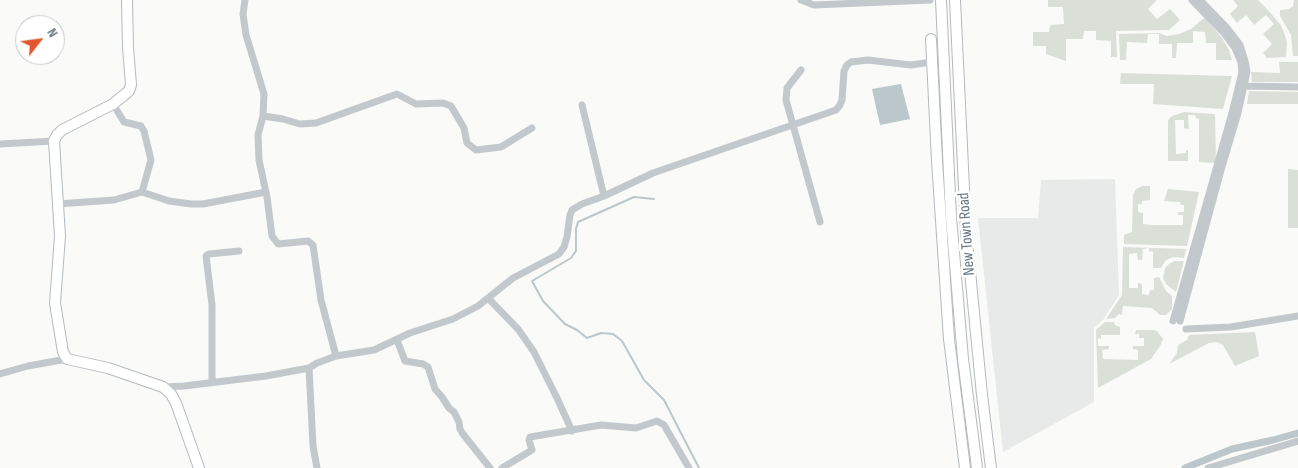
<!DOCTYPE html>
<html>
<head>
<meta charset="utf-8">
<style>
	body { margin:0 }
	#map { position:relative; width:1298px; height:468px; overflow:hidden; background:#fafaf8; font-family:"Sofia Sans Condensed",sans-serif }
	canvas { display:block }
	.north { position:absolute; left:15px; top:15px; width:50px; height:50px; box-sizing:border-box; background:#fff; border:1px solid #c1c8cd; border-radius:50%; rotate:60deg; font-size:14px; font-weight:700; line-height:20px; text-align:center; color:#657683 }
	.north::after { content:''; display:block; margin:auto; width:18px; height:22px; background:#e4572e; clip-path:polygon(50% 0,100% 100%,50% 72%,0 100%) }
</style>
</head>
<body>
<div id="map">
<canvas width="1298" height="468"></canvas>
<div class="north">N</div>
</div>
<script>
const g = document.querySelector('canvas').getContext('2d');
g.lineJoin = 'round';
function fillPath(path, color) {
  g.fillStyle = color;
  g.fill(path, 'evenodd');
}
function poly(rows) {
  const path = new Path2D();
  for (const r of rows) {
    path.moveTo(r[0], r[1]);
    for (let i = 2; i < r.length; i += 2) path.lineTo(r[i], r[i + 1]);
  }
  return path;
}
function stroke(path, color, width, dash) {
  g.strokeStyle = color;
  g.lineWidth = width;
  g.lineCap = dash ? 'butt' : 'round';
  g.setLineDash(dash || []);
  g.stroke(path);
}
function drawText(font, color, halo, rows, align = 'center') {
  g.font = font + ' "Sofia Sans Condensed",sans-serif';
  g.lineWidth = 5;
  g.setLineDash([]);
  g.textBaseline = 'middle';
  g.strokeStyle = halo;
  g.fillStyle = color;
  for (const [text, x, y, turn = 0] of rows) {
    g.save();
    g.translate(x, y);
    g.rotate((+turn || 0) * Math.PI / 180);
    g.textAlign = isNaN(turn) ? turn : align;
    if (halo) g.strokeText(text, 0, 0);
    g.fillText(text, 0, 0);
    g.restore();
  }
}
fillPath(poly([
	[1115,179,1119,295,1103,320,1094,328,1094,402,1003,452,978,218,1038,218,1041,180]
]), '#e8e9e9');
fillPath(poly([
	[1048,0,1157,0,1148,9,1157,19,1170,9,1180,20,1169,30,1116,31,1117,57,1111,57,1111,41,1096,40,1096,31,1084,31,1083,39,1066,39,1066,61,1046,54,1046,46,1033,46,1033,32,1049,32,1050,25,1064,24,1063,7,1048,7],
	[1233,0,1258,0,1266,8,1280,24,1283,30,1287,42,1286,57,1267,58,1263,53,1272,44,1263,34,1274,24,1266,15,1254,25,1246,15,1237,23,1230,14,1238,6],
	[1294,0,1298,0,1298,56,1293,56,1291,35,1280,16,1280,10,1289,9,1293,6],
	[1205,17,1222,38,1229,50,1232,60,1216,60,1216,43,1206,43,1205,32,1193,31,1193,43,1177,43,1176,58,1172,58,1172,44,1159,44,1159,34,1148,34,1147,43,1127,42,1126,60,1120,60,1119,34,1159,33,1167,36,1179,34,1191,29],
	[1279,62,1298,62,1298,82,1252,82,1251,72,1280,73],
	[1121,73,1232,76,1223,109,1153,104,1154,84,1120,84],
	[1249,91,1298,92,1298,104,1247,104],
	[1184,112,1215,114,1216,163,1199,162,1199,119,1196,118,1195,115,1188,115,1189,129,1184,128,1184,120,1175,120,1176,154,1186,153,1186,150,1188,150,1188,161,1168,161,1168,120,1172,116],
	[1288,169,1298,170,1298,228,1288,228],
	[1142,186,1150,186,1150,200,1142,201,1142,204,1138,204,1138,212,1143,213,1143,224,1150,225,1183,225,1183,215,1178,215,1178,212,1184,212,1184,205,1181,205,1180,202,1164,201,1168,189,1199,192,1187,246,1124,244,1124,235,1132,232,1133,195,1136,189],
	[1123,247,1186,249,1184,258,1173,257,1166,260,1161,268,1153,268,1153,252,1149,251,1149,248,1143,249,1142,260,1138,260,1137,253,1129,254,1129,288,1138,288,1138,283,1142,284,1142,294,1149,295,1150,290,1154,290,1154,278,1159,277,1166,291,1172,296,1172,309,1166,315,1160,315,1152,308,1123,306,1122,315,1119,314,1115,318,1106,319,1122,295],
	[1174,261,1184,261,1176,292,1166,284,1163,278,1165,268,1169,264],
	[1105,322,1114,322,1115,325,1120,327,1120,335,1101,335,1101,339,1098,338,1098,346,1109,346,1109,349,1102,350,1103,359,1138,360,1138,350,1133,349,1133,346,1144,346,1144,338,1139,338,1139,334,1135,334,1136,330,1153,330,1157,331,1163,339,1160,346,1151,359,1098,388,1096,330],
	[1255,332,1259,356,1235,366,1223,345,1217,342,1209,343,1169,364,1177,353,1178,345,1187,340,1189,335]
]), '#dadfd7');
fillPath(poly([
	[901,84,910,119,880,125,872,89]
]), '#bbc7cb');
stroke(poly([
	[654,199,634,197,578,222,576,229,576,251,571,258,532,281,543,301,565,324,577,330,587,338,601,333,613,334,622,341,644,380,664,400,699,468]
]), '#bbc7cb', 2);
stroke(poly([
	[1185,468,1232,449,1273,440,1298,433]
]), '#bbc7cb', 7);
const secondary = poly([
	[127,0,128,47,131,85,129,91,113,104,62,130,57,135,54,141,60,236,55,303,63,352,67,359,108,368,163,387,171,394,176,403,199,468],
	[931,39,937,161,949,339,965,468]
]);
const primary = poly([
	[941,0,951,217,963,359,977,468],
	[955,0,966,230,982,395,991,468]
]);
stroke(secondary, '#b3babf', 12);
stroke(primary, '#b5babe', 12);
stroke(poly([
	[245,0,243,14,246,35,264,94,263,116,258,135,259,160,267,197,272,236,278,244,308,241,313,245,321,300,336,356],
	[801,0,814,5,930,0],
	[801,70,787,88,786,100,820,222],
	[1244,86,1298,87],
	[582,105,604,196],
	[263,116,283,119,300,124,316,123,397,94,416,104,443,103,451,106,464,128,467,143,476,150,501,147,532,128],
	[0,144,54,141],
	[142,192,169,201,191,204,203,204,266,192],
	[57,204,114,200,142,192,151,160,144,131,141,126,124,122,113,104],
	[488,298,518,329,534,352,557,398,572,431],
	[1173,321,1232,113,1242,72,1241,62,1235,48,1223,32,1192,0],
	[1180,321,1221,170,1238,113,1247,72,1245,61,1240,45,1227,28,1200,0],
	[1186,329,1231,327,1298,316],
	[397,340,405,361,423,364,428,367,435,389,442,397,449,408,454,412,459,422,460,429,463,434,490,468],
	[309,368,313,446,317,468],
	[0,374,28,366,67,359],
	[212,382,212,305,206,256,209,254,239,251],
	[163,387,184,386,266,376,309,368,317,363,336,356,374,350,410,333,453,319,478,306,513,278,559,254,564,247,567,237,570,215,572,210,582,204,604,196,653,173,836,110,840,105,842,100,844,71,847,65,851,62,868,60,911,65,932,62],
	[502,468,532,450,529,440,530,437,601,425,636,428,657,421,664,425,689,468],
	[1208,468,1298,441]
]), '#c3c8cc', 7);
stroke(secondary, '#fff', 10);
stroke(primary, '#fff', 10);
drawText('16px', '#657683', '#fff', [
	["New Town Road",967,234,-94]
]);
</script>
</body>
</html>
